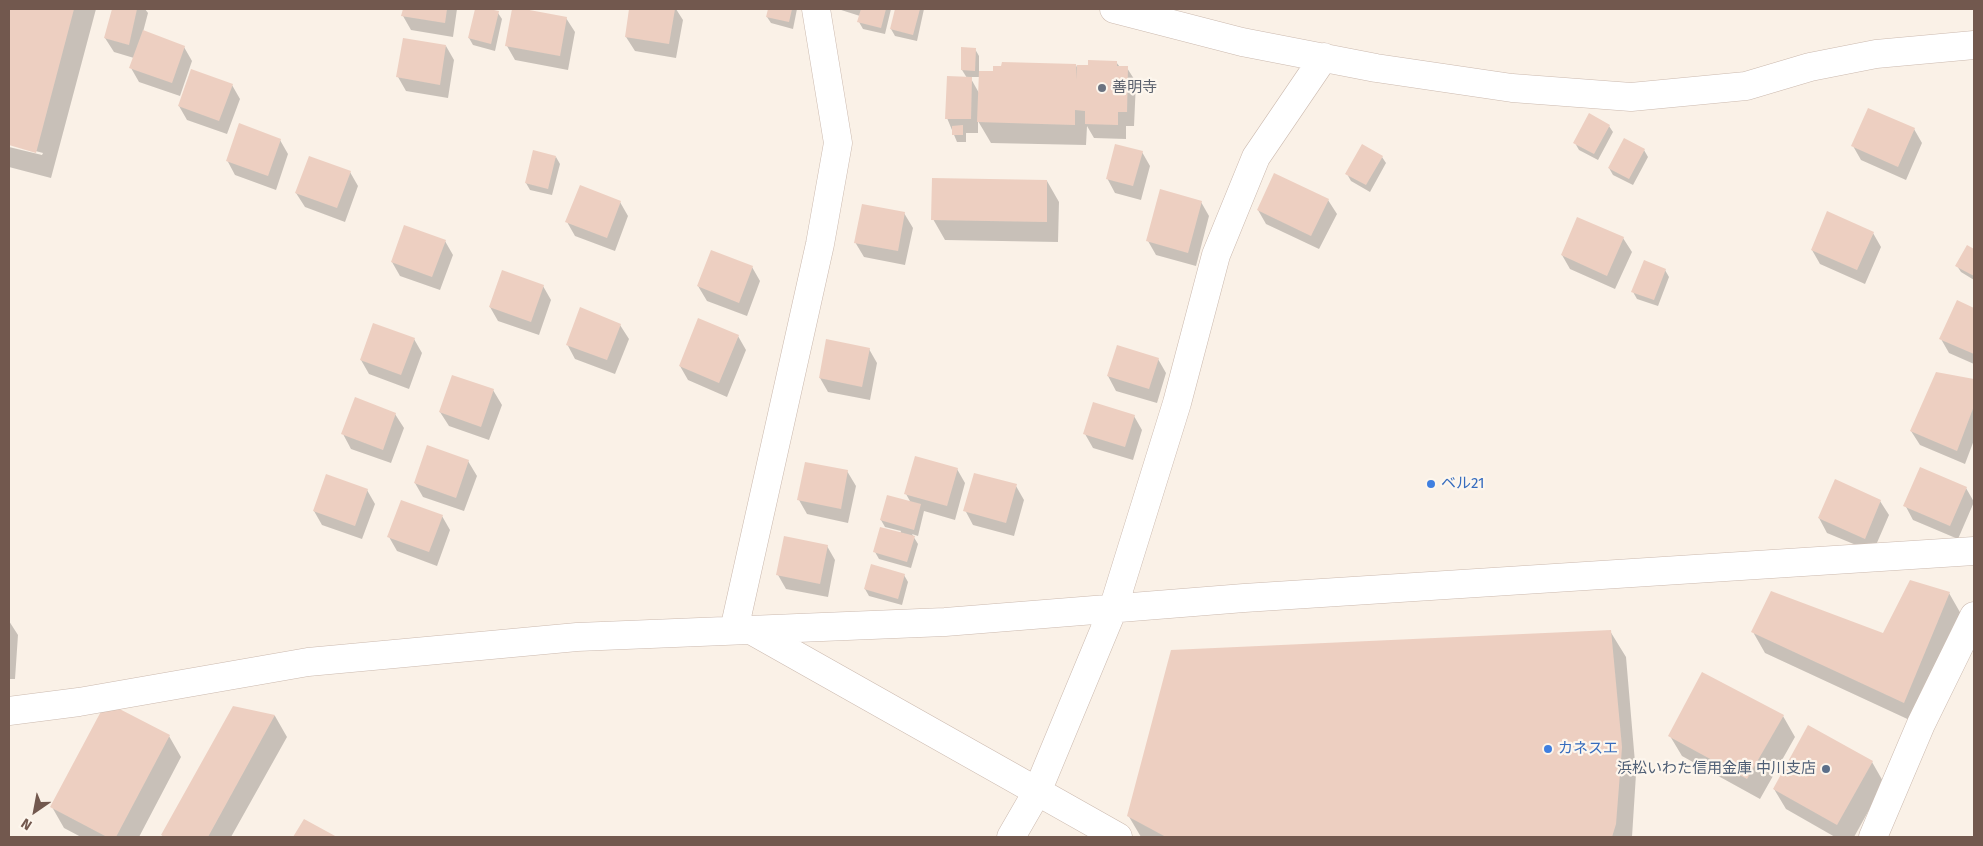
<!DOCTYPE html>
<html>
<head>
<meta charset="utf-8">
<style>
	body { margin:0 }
	#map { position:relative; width:1983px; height:846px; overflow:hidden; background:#faf1e7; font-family:"Fira Sans",sans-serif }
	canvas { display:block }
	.frame { position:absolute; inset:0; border:10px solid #72584e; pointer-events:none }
	.north { position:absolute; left:10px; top:786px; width:50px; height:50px; -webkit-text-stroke:4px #fdf6ed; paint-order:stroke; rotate:213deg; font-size:14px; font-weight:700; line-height:20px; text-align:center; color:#72584e }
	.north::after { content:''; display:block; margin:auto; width:18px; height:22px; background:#72584e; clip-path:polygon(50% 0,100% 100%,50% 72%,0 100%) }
</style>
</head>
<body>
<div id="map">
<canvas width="1983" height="846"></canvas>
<div class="frame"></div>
<div class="north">N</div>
</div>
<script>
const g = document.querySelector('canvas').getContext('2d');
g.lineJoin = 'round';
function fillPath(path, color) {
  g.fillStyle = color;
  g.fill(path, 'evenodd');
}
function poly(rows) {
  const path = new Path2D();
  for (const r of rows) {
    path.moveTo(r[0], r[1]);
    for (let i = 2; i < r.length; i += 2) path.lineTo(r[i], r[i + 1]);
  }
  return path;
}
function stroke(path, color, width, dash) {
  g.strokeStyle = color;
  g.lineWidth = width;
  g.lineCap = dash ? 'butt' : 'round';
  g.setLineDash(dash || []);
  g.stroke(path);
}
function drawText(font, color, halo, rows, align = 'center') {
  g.font = font + ' "Fira Sans","Noto Sans JP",sans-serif';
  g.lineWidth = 4.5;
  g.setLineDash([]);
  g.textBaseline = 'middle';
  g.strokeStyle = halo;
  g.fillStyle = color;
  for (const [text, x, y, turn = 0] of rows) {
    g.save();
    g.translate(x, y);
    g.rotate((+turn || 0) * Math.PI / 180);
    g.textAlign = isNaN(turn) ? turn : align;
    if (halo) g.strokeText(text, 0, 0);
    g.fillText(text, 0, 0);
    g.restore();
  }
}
fillPath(poly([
	[9,9,96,9,51,178,9,167,9,147,42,155,43,153,9,144],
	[113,9,145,9,148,13,143,32,184,47,192,61,180,96,139,82,131,68,134,58,114,52,105,38],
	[404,9,457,9,453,37,411,30,403,16],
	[476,9,498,13,502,19,495,51,473,45,469,38],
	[513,9,566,18,575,32,568,70,515,60,507,46],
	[631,9,676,9,683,20,676,58,635,51,626,37],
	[769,9,797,9,793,29,771,23,767,17],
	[838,9,891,9,885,34,863,29,859,22,860,16],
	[896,9,924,9,917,41,895,36,891,29],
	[446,46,454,60,448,98,406,91,398,77],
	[975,49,979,56,979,72,994,72,1076,65,1078,70,1116,62,1120,67,1127,68,1136,82,1134,126,1126,126,1126,139,1094,138,1087,126,1086,145,991,143,978,121,978,133,966,133,966,142,957,142,947,118,967,78,962,70],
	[970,77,980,77,979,93],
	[232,85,240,99,227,134,187,120,179,106],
	[1609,126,1613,132,1598,160,1579,150,1575,143],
	[1914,129,1922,143,1906,180,1861,160,1853,146],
	[280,140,288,154,276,190,235,175,227,160],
	[1644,150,1648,157,1633,185,1613,175,1609,168],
	[1142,152,1150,166,1141,200,1115,193,1107,178],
	[556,157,560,164,552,195,530,190,526,183],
	[1382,157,1386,163,1370,192,1351,181,1347,174],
	[350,172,358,186,345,222,305,207,296,193],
	[1047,181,1059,202,1058,242,945,240,933,219],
	[1328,200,1337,214,1319,249,1266,224,1258,210],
	[620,202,628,216,615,251,575,236,567,222],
	[1201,202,1209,216,1196,266,1156,255,1148,241],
	[904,213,913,228,905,265,864,257,855,242],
	[1873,233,1881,247,1865,284,1820,264,1812,250],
	[1623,238,1632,252,1615,289,1570,269,1562,255],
	[445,241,453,255,440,290,400,276,392,262],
	[1968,247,1974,250,1974,280,1961,272,1957,266],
	[752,267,760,281,747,316,707,301,698,286],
	[1665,270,1669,277,1658,306,1637,299,1633,292],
	[543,286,551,300,539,335,498,321,490,307],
	[1957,302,1974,309,1974,364,1949,353,1941,339],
	[620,325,629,339,615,374,575,359,567,344],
	[738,336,746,350,727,397,688,380,680,366],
	[414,339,422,353,409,389,369,374,361,360],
	[869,349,877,363,870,400,828,392,820,378],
	[1158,359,1166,373,1157,403,1116,391,1108,376],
	[1937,374,1974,380,1974,440,1965,464,1920,445,1911,431],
	[493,390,502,405,489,440,449,426,440,412],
	[395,414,404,428,391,463,351,449,343,434],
	[1134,416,1142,430,1133,460,1093,448,1085,434],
	[468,461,477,476,464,511,423,497,415,483],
	[957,469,965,483,955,520,924,511,918,536,912,534,918,544,911,568,879,559,875,552,900,534,901,531,885,527,881,520,911,503,906,494],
	[847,471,856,486,848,523,807,514,799,500],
	[1016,486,1024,500,1014,536,973,525,965,510],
	[1966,488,1974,502,1958,539,1913,520,1905,505],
	[367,490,375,504,362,539,322,525,314,511],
	[1880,501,1889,515,1873,552,1827,533,1819,518],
	[442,516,450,530,437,566,397,551,389,537],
	[827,546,835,560,828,597,786,589,778,575],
	[904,575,908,582,902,605,869,596,865,589],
	[1949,593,1961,614,1916,723,1765,653,1753,632,1883,634],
	[9,621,18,635,15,679,9,679],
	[1610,631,1626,657,1636,774,1632,837,1141,837,1128,815],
	[233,708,275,716,287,737,231,837,164,837,162,835],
	[1783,716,1795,737,1760,799,1682,756,1670,736],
	[169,736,181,757,139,837,81,837,64,828,52,807],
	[1872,762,1884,783,1854,837,1835,837,1786,809,1774,789]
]), '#0003');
fillPath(poly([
	[9,9,74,9,36,153,9,145],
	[112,9,137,9,129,45,104,38],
	[403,9,447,9,445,23,401,16],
	[475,9,489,9,499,11,491,44,468,38],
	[512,9,524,9,567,17,560,56,505,46],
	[629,9,675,9,669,44,625,37],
	[768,9,792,9,789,22,766,17],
	[861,9,886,9,881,28,857,22],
	[895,9,920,9,913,35,890,29],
	[143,30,185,46,172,83,129,68],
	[403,38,446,45,440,85,396,77],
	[961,47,976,48,975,71,961,70],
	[1088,60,1117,61,1117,66,1128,66,1127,112,1118,112,1118,125,1085,124,1085,111,1075,110,1075,125,977,122,979,71,993,71,993,66,1001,66,1002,62,1076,64,1077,80,1077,65,1088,65],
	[191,69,233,84,219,121,178,106],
	[947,76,972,77,971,119,945,119],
	[1868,108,1915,128,1898,167,1851,146],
	[1589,113,1610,125,1594,154,1573,143],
	[239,123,281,139,268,176,226,161],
	[963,125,963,135,952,135,952,126],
	[1624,138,1645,149,1629,179,1608,168],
	[1115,144,1143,151,1133,186,1106,179],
	[1362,144,1383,156,1366,185,1345,174],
	[533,150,556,156,548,189,525,183],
	[309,156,351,171,337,208,295,193],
	[1274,173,1329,199,1311,236,1257,210],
	[932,178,1047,180,1047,222,931,220],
	[580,185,621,201,607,238,565,222],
	[1160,189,1202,201,1188,253,1146,241],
	[862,204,905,212,898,251,854,243],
	[1827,211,1874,232,1857,270,1811,250],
	[1577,217,1624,237,1607,276,1561,255],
	[404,225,446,240,432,277,391,262],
	[1967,245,1974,249,1974,276,1955,266],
	[711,250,753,266,739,303,697,286],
	[1644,260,1666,269,1654,300,1631,292],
	[502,270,544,285,531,322,489,307],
	[1957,300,1974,308,1974,354,1939,339],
	[580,307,621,324,607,360,566,345],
	[698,318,739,335,719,383,679,366],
	[373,323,415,338,401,375,360,360],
	[826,339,870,348,862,387,819,378],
	[1117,345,1159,358,1149,389,1107,376],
	[1936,372,1974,379,1974,406,1957,451,1910,431],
	[452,375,494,389,481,427,439,412],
	[355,397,396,413,383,450,341,434],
	[1093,402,1135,415,1125,447,1083,434],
	[427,445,469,460,456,498,414,483],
	[915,456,958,468,947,506,904,494],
	[805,462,848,470,841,509,797,500],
	[1920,467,1967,487,1950,526,1903,506],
	[974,473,1017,484,1006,523,963,511],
	[326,474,368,489,355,526,313,511],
	[1835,479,1881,500,1865,539,1818,518],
	[887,495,921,504,914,530,880,520],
	[401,500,443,515,429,552,387,537],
	[880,527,915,536,907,562,873,552],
	[784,536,828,545,820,584,776,575],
	[871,564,905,574,898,599,864,589],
	[1910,580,1950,592,1904,703,1751,632,1771,591,1883,633],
	[1611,630,1622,747,1616,824,1612,837,1166,837,1127,816,1171,650],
	[1702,672,1784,715,1747,779,1668,736],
	[106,702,170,735,116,837,107,837,50,807],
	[233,706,275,715,208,837,166,837,161,835],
	[1808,725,1873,761,1837,825,1773,789],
	[304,819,337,837,293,837]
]), '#edcfc1');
const street = poly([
	[1114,9,1242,42,1376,68,1512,88,1631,97,1746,86,1810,67,1876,54,1974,45],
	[734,630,820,244,838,143,816,9],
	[751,630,1118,837],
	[9,711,79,702,308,662,577,637,945,622,1244,598,1974,551],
	[1011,837,1037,792,1113,609,1177,403,1216,255,1256,157,1324,57],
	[1873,837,1921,724,1974,616]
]);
stroke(street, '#cbb9ae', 29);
stroke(street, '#fff', 28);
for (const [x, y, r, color] of [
	[1102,88,5,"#6b7280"],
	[1431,484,5,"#3f7fe0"],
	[1548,749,5,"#3f7fe0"],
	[1826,769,5,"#5c6f8a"]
]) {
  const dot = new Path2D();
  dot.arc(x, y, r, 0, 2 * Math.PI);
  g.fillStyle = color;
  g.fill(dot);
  stroke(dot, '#fdf6ed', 2);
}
drawText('15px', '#5b616d', '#fdf6ed', [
	["善明寺",1112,88]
], 'left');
drawText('15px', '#366cbe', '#fdf6ed', [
	["ベル21",1441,484],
	["カネスエ",1558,749]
], 'left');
drawText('15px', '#4e5e75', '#fdf6ed', [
	["浜松いわた信用金庫 中川支店",1816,769]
], 'right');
</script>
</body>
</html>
